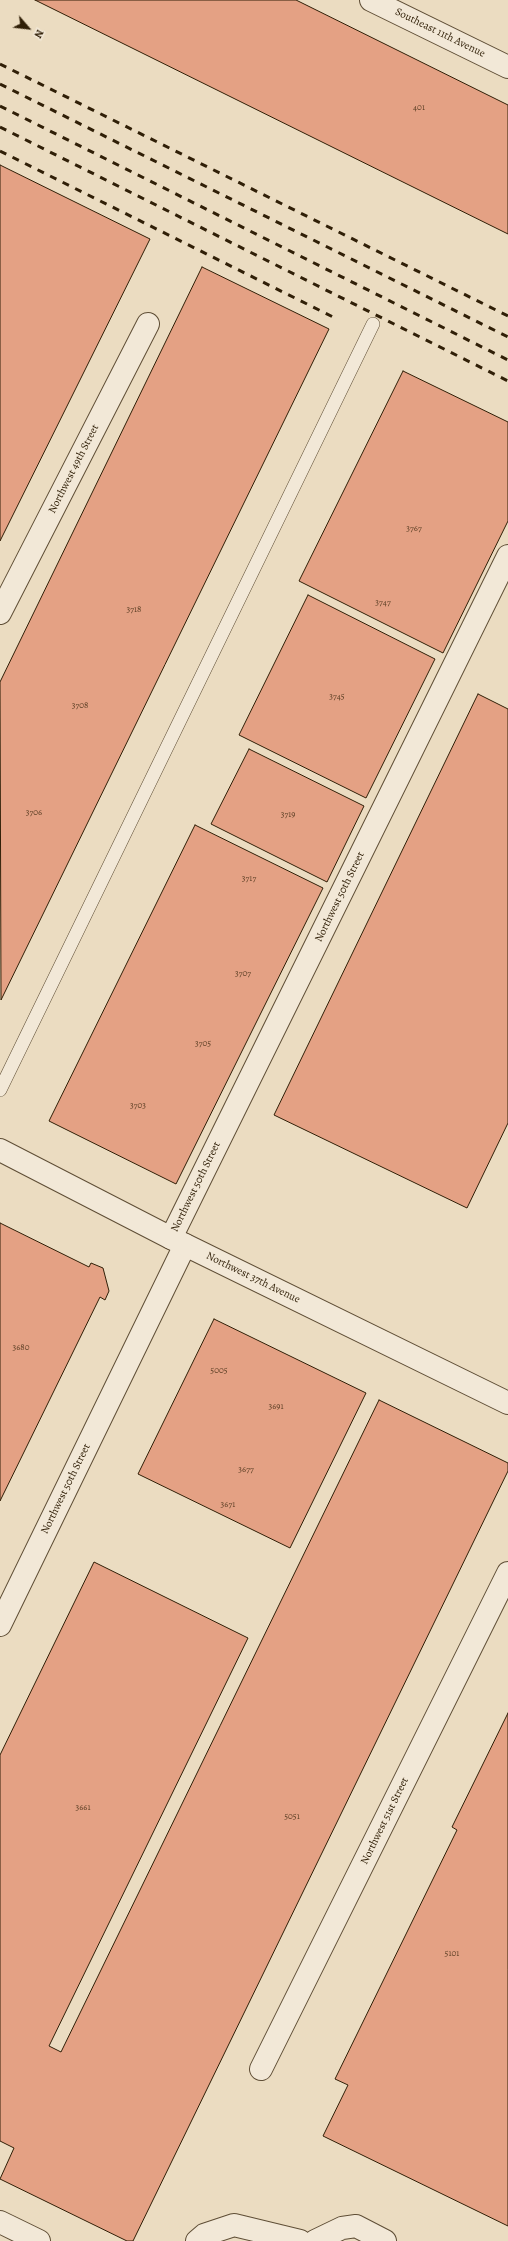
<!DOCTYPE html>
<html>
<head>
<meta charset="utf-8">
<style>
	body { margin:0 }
	#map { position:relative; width:508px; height:2241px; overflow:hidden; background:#ebdcc1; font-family:Alegreya,serif }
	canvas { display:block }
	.north { position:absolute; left:8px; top:8px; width:40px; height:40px; -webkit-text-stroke:3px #f2e8d7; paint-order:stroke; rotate:118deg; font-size:11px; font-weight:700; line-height:16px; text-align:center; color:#301f07 }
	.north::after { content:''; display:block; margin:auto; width:14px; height:18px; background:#301f07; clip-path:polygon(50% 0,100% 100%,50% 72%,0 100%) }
</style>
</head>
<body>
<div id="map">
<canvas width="508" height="2241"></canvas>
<div class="north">N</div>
</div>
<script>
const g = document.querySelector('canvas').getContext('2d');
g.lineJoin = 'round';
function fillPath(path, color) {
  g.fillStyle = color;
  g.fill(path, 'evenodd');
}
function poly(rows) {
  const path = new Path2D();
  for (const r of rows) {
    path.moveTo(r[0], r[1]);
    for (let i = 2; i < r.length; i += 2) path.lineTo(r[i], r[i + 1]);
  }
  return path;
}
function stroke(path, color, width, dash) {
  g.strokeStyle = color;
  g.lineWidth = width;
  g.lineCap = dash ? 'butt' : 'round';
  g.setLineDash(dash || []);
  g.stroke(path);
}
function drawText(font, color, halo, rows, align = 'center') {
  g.font = font + ' Alegreya,serif';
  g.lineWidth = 3;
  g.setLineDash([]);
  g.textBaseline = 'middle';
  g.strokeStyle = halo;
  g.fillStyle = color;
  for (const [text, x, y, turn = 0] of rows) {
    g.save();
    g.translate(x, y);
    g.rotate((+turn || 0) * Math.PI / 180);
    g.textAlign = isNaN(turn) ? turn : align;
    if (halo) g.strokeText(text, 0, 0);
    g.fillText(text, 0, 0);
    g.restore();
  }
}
const building = poly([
	[35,0,296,0,508,105,508,234,35,0],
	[0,165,150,239,0,541,0,165],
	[202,267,329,329,1,1000,0,682,202,267],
	[403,371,508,422,508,521,443,653,299,581,403,371],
	[308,595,435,659,366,798,239,735,308,595],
	[478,694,508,709,508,1123,467,1208,274,1115,478,694],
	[249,749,364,806,327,882,211,824,249,749],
	[195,825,323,888,176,1184,49,1121,195,825],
	[0,1223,89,1267,91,1263,103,1268,109,1291,105,1300,100,1297,0,1501,0,1223],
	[214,1319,366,1393,290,1548,138,1474,214,1319],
	[379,1400,508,1463,508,1471,133,2241,127,2241,0,2179,14,2148,0,2141,0,1755,94,1562,248,1638,49,2046,61,2052,379,1400],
	[508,1713,508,2226,323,2136,348,2085,335,2079,457,1830,452,1827,508,1713]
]);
fillPath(building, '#e4a184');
stroke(building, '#301f07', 1);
const service = poly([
	[0,1090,373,324]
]);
const minor = poly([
	[371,0,508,67],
	[0,613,148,324],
	[171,1238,508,556],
	[0,1625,185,1245],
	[261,2069,508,1573],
	[0,2222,39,2241],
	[197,2241,204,2235,234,2225,300,2241],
	[315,2241,342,2228,356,2226,385,2241]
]);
const tertiary = poly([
	[0,1150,171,1238,508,1403]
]);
stroke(service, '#5f4e36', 14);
stroke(minor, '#5f4e36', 24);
stroke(tertiary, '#5f4e36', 24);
stroke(service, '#f2e8d7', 13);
stroke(minor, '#f2e8d7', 22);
stroke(tertiary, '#f2e8d7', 22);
stroke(poly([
	[0,64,508,316],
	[0,84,508,337],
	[0,106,508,360],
	[0,127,508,381],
	[0,151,335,318]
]), '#301f07', 3, [7, 7]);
drawText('9px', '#5d4026', null, [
	["401",419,108],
	["3767",414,529],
	["3747",383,603],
	["3718",134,610],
	["3745",337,697],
	["3708",80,706],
	["3706",34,813],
	["3719",288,815],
	["3717",249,879],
	["3707",243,974],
	["3705",203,1044],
	["3703",138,1106],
	["3680",21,1348],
	["5005",219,1371],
	["3691",276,1407],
	["3677",246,1470],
	["3671",228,1505],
	["3661",83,1808],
	["5051",292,1817],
	["5101",452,1954]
]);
drawText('11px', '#301f07', '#f2e8d7', [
	["Southeast 11th Avenue",440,33,26],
	["Northwest 49th Street",74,469,-63],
	["Northwest 50th Street",340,897,-64],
	["Northwest 50th Street",196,1187,-64],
	["Northwest 37th Avenue",253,1278,26],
	["Northwest 50th Street",66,1489,-64],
	["Northwest 51st Street",385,1821,-64]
]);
</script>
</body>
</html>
